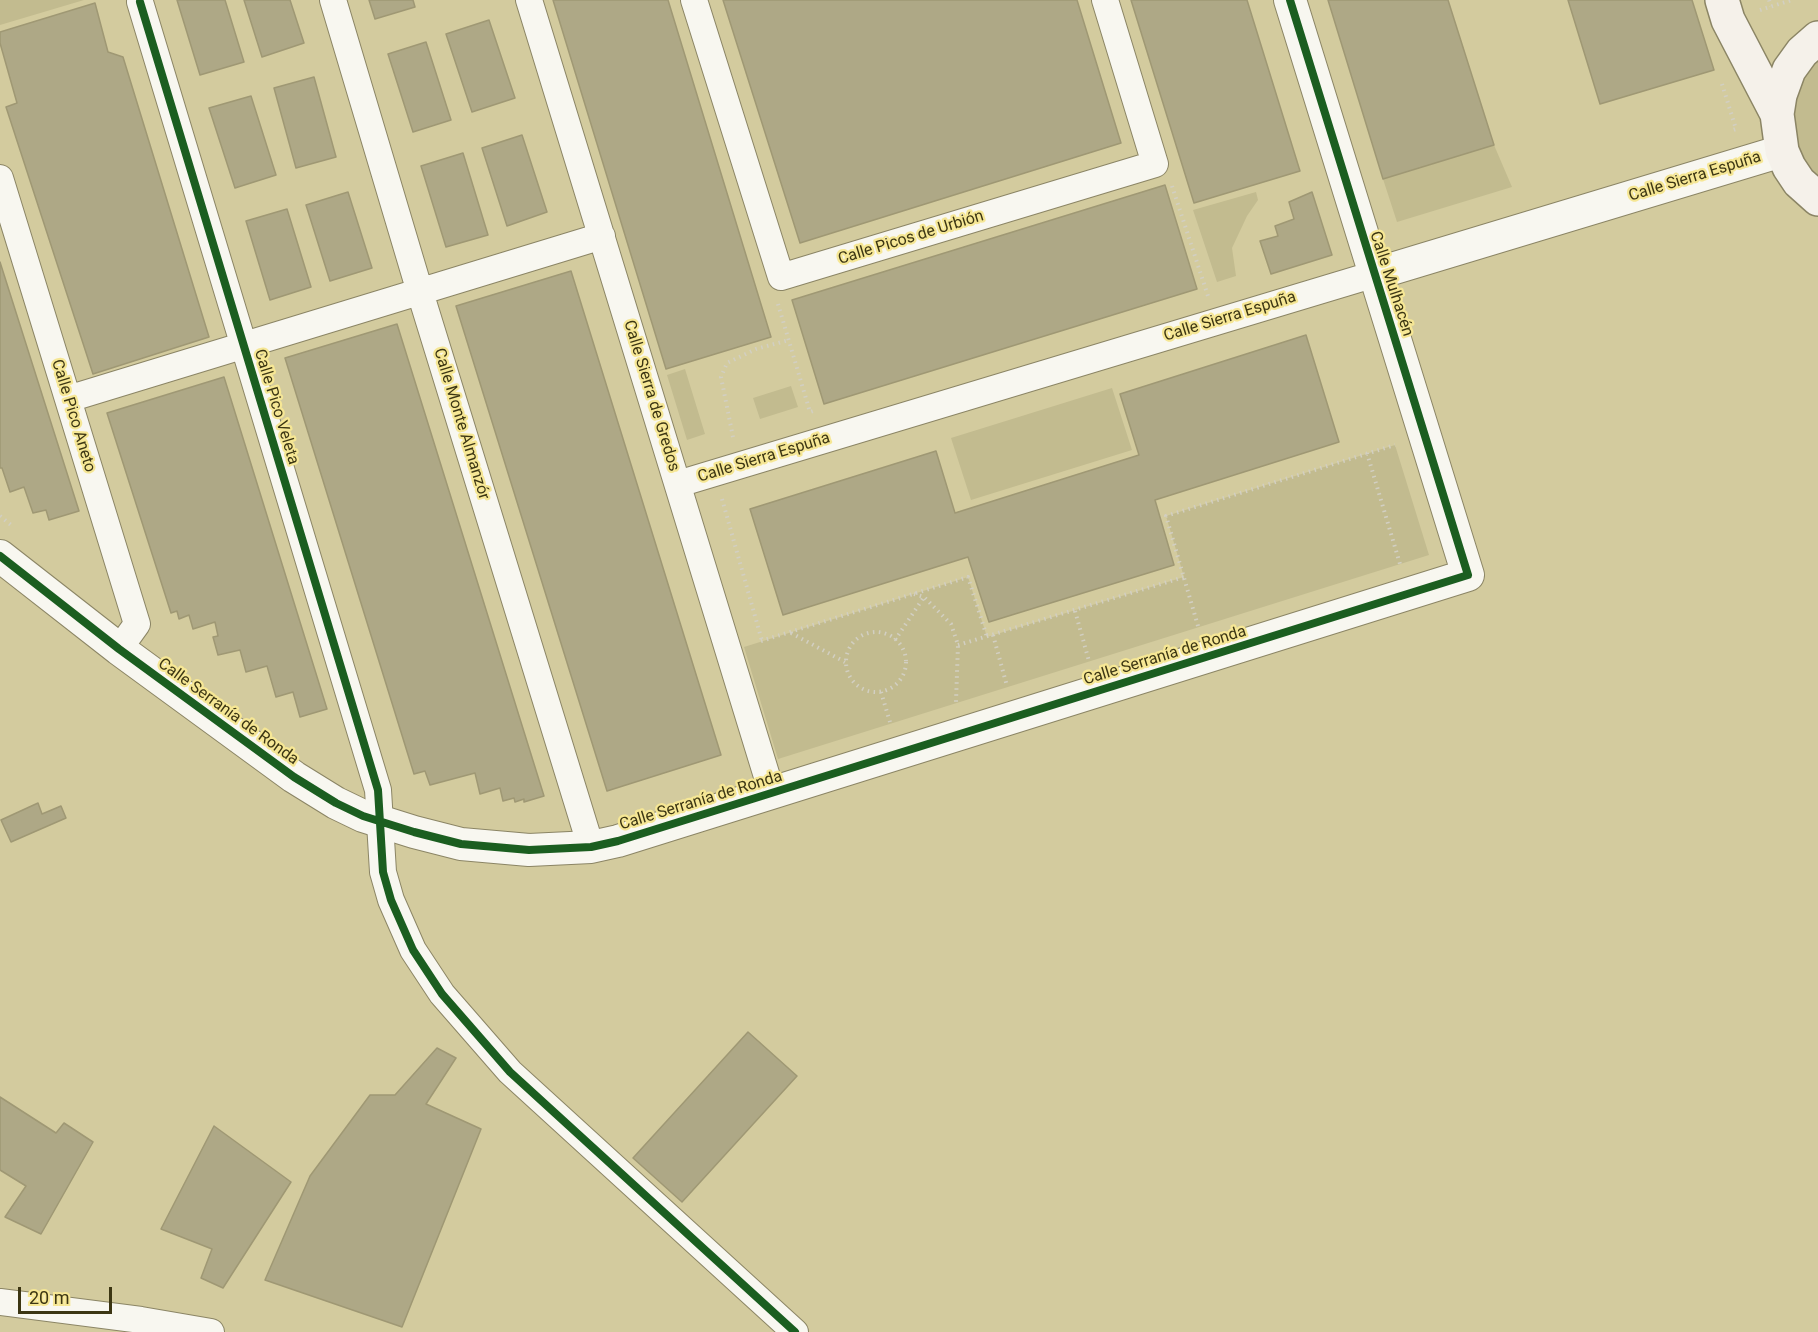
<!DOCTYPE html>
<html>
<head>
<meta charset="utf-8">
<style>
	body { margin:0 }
	#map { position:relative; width:1818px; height:1332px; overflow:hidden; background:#d3cb9e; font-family:Roboto,sans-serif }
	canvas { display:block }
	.scale { position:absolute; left:18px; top:1287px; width:94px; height:27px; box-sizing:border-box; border:3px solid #3c3613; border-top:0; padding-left:8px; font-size:18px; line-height:21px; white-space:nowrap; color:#3c3613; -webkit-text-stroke:4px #f6e795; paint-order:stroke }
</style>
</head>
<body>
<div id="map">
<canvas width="1818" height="1332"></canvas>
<div class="scale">20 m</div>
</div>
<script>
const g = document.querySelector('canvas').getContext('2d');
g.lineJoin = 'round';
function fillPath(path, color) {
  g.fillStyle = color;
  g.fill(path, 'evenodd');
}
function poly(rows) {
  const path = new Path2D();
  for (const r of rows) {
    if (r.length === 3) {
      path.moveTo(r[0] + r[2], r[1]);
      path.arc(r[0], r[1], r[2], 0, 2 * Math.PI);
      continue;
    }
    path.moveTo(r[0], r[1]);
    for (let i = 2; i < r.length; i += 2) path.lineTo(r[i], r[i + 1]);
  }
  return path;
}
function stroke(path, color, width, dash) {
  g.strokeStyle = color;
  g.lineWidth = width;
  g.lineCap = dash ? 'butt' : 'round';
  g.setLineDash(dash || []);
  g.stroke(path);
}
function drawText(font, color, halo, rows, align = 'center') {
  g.font = font + ' Roboto,sans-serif';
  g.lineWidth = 4.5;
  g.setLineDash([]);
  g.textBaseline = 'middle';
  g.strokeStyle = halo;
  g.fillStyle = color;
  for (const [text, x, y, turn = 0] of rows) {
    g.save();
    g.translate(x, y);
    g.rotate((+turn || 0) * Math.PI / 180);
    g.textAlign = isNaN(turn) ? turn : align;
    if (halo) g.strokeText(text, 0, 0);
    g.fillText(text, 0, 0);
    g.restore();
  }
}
fillPath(poly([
	[0,0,84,0,0,25],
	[1818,38,1818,199,1778,133],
	[1494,145,1512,187,1397,222,1383,179],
	[1256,192,1258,200,1247,216,1232,248,1236,276,1217,282,1193,210],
	[685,369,705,434,687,440,667,375],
	[791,386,798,407,760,419,753,398],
	[1112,388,1132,450,971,500,951,438],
	[1395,445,1429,555,778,759,744,647,968,577,987,637,1184,577,1166,516]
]), '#c2bb8f');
const building = poly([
	[177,0,225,0,244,62,200,75,177,0],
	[244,0,290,0,304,43,262,57,244,0],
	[369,0,413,0,415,7,375,19,369,0],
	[553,0,668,0,771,337,666,369,553,0],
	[723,0,1077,0,1121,143,800,243,723,0],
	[1131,0,1247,0,1300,171,1194,203,1131,0],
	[1328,0,1448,0,1494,145,1383,179,1328,0],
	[1568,0,1692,0,1714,70,1600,104,1568,0],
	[95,3,108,52,123,57,209,337,93,374,6,107,17,103,0,43,0,32,95,3],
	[489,20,515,98,472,112,446,34,489,20],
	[426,42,451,120,413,132,388,54,426,42],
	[314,77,336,157,296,168,274,88,314,77],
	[251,96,276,175,235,188,209,108,251,96],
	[522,135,547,212,507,226,482,148,522,135],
	[463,153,488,235,446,247,421,166,463,153],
	[1165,185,1197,289,824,404,792,300,1165,185],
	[348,192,372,268,330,281,306,205,348,192],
	[1312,192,1332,255,1271,274,1260,241,1278,236,1275,226,1294,219,1289,202,1312,192],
	[287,209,311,287,270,300,246,221,287,209],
	[0,262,79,511,49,520,46,510,33,513,24,487,10,492,2,468,0,468,0,262],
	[571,271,721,755,607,791,456,306,571,271],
	[397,324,544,796,524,802,524,799,515,802,514,798,503,801,500,788,480,794,475,773,430,785,425,771,414,774,285,358,397,324],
	[1306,335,1339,442,1155,500,1174,565,989,622,968,557,783,615,750,509,936,451,955,513,1139,455,1120,394,1306,335],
	[224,377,327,709,300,717,293,692,276,697,267,666,246,672,240,650,218,655,213,637,218,636,215,622,193,629,189,615,179,619,177,611,171,613,107,413,224,377],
	[38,803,42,814,61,806,66,818,11,842,1,820,38,803],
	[748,1032,797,1076,682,1202,633,1158,748,1032],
	[437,1048,456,1058,426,1104,481,1129,402,1327,265,1280,310,1176,370,1095,395,1095,437,1048],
	[0,1097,56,1133,64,1123,93,1142,41,1234,5,1217,26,1186,0,1170,0,1097],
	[214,1126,291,1182,223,1288,201,1278,212,1249,161,1229,214,1126]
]);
fillPath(building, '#aea886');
stroke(building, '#9f9874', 1.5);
const minor = poly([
	[333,0,420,292,591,847],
	[529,0,772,793],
	[694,0,781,277,1155,164,1105,0],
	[140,2,378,790,383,872,391,900,413,950,442,994,510,1072,795,1332],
	[0,178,137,624,119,649],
	[68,399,602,236],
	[678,484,1375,274],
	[0,1302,141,1320,211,1332]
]);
const tertiary = poly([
	[1375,274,1782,151],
	[0,556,119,649,294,777,336,803,363,816,414,832,461,844,529,850,591,847,618,841,1468,575,1290,0]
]);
const secondary = poly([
	[1722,0,1728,20,1777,114],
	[1818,38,1802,52,1789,70,1780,95,1777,114,1782,151,1789,167,1799,182,1818,199]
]);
stroke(minor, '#8b8565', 28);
stroke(tertiary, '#8b8565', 34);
stroke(secondary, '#8b8565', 36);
stroke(poly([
	[1769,0,1771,6],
	[1760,10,1792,0],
	[1722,84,1736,129,1733,130],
	[1172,186,1208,296],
	[778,304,810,412,813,411],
	[733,437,721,377,727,363,756,349,789,340],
	[1367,453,1400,564],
	[722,499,762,641],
	[0,516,11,525],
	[914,594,924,597,951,624,958,645,956,702],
	[1075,611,1089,661],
	[1198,626,1166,516,1395,445],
	[876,662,30],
	[791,633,845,662],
	[993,635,1007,686],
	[895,640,924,597],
	[761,641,968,577,987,637],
	[958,645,1184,577],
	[881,692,890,722]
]), '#d2cfc2', 4, [1.5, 4.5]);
stroke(minor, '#f8f7f0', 26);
stroke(tertiary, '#f8f7f0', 32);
stroke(secondary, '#f5f1ea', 33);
stroke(poly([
	[140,2,378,790,383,872,391,900,413,950,442,994,510,1072,795,1332],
	[0,556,119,649,294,777,336,803,363,816,414,832,461,844,529,850,591,847,618,841,1468,575,1290,0]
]), '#1b5e20', 8);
drawText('16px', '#3c3613', '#f6e795', [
	["Calle Sierra Espuña",1695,177,-17],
	["Calle Picos de Urbión",911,238,-17],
	["Calle Mulhacén",1391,284,72],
	["Calle Sierra Espuña",1230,317,-17],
	["Calle Sierra de Gredos",651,396,73],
	["Calle Pico Veleta",276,407,73],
	["Calle Pico Aneto",73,416,73],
	["Calle Monte Almanzór",461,424,73],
	["Calle Sierra Espuña",764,458,-17],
	["Calle Serranía de Ronda",1165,656,-17],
	["Calle Serranía de Ronda",228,712,36],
	["Calle Serranía de Ronda",701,801,-17]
]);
</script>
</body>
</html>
